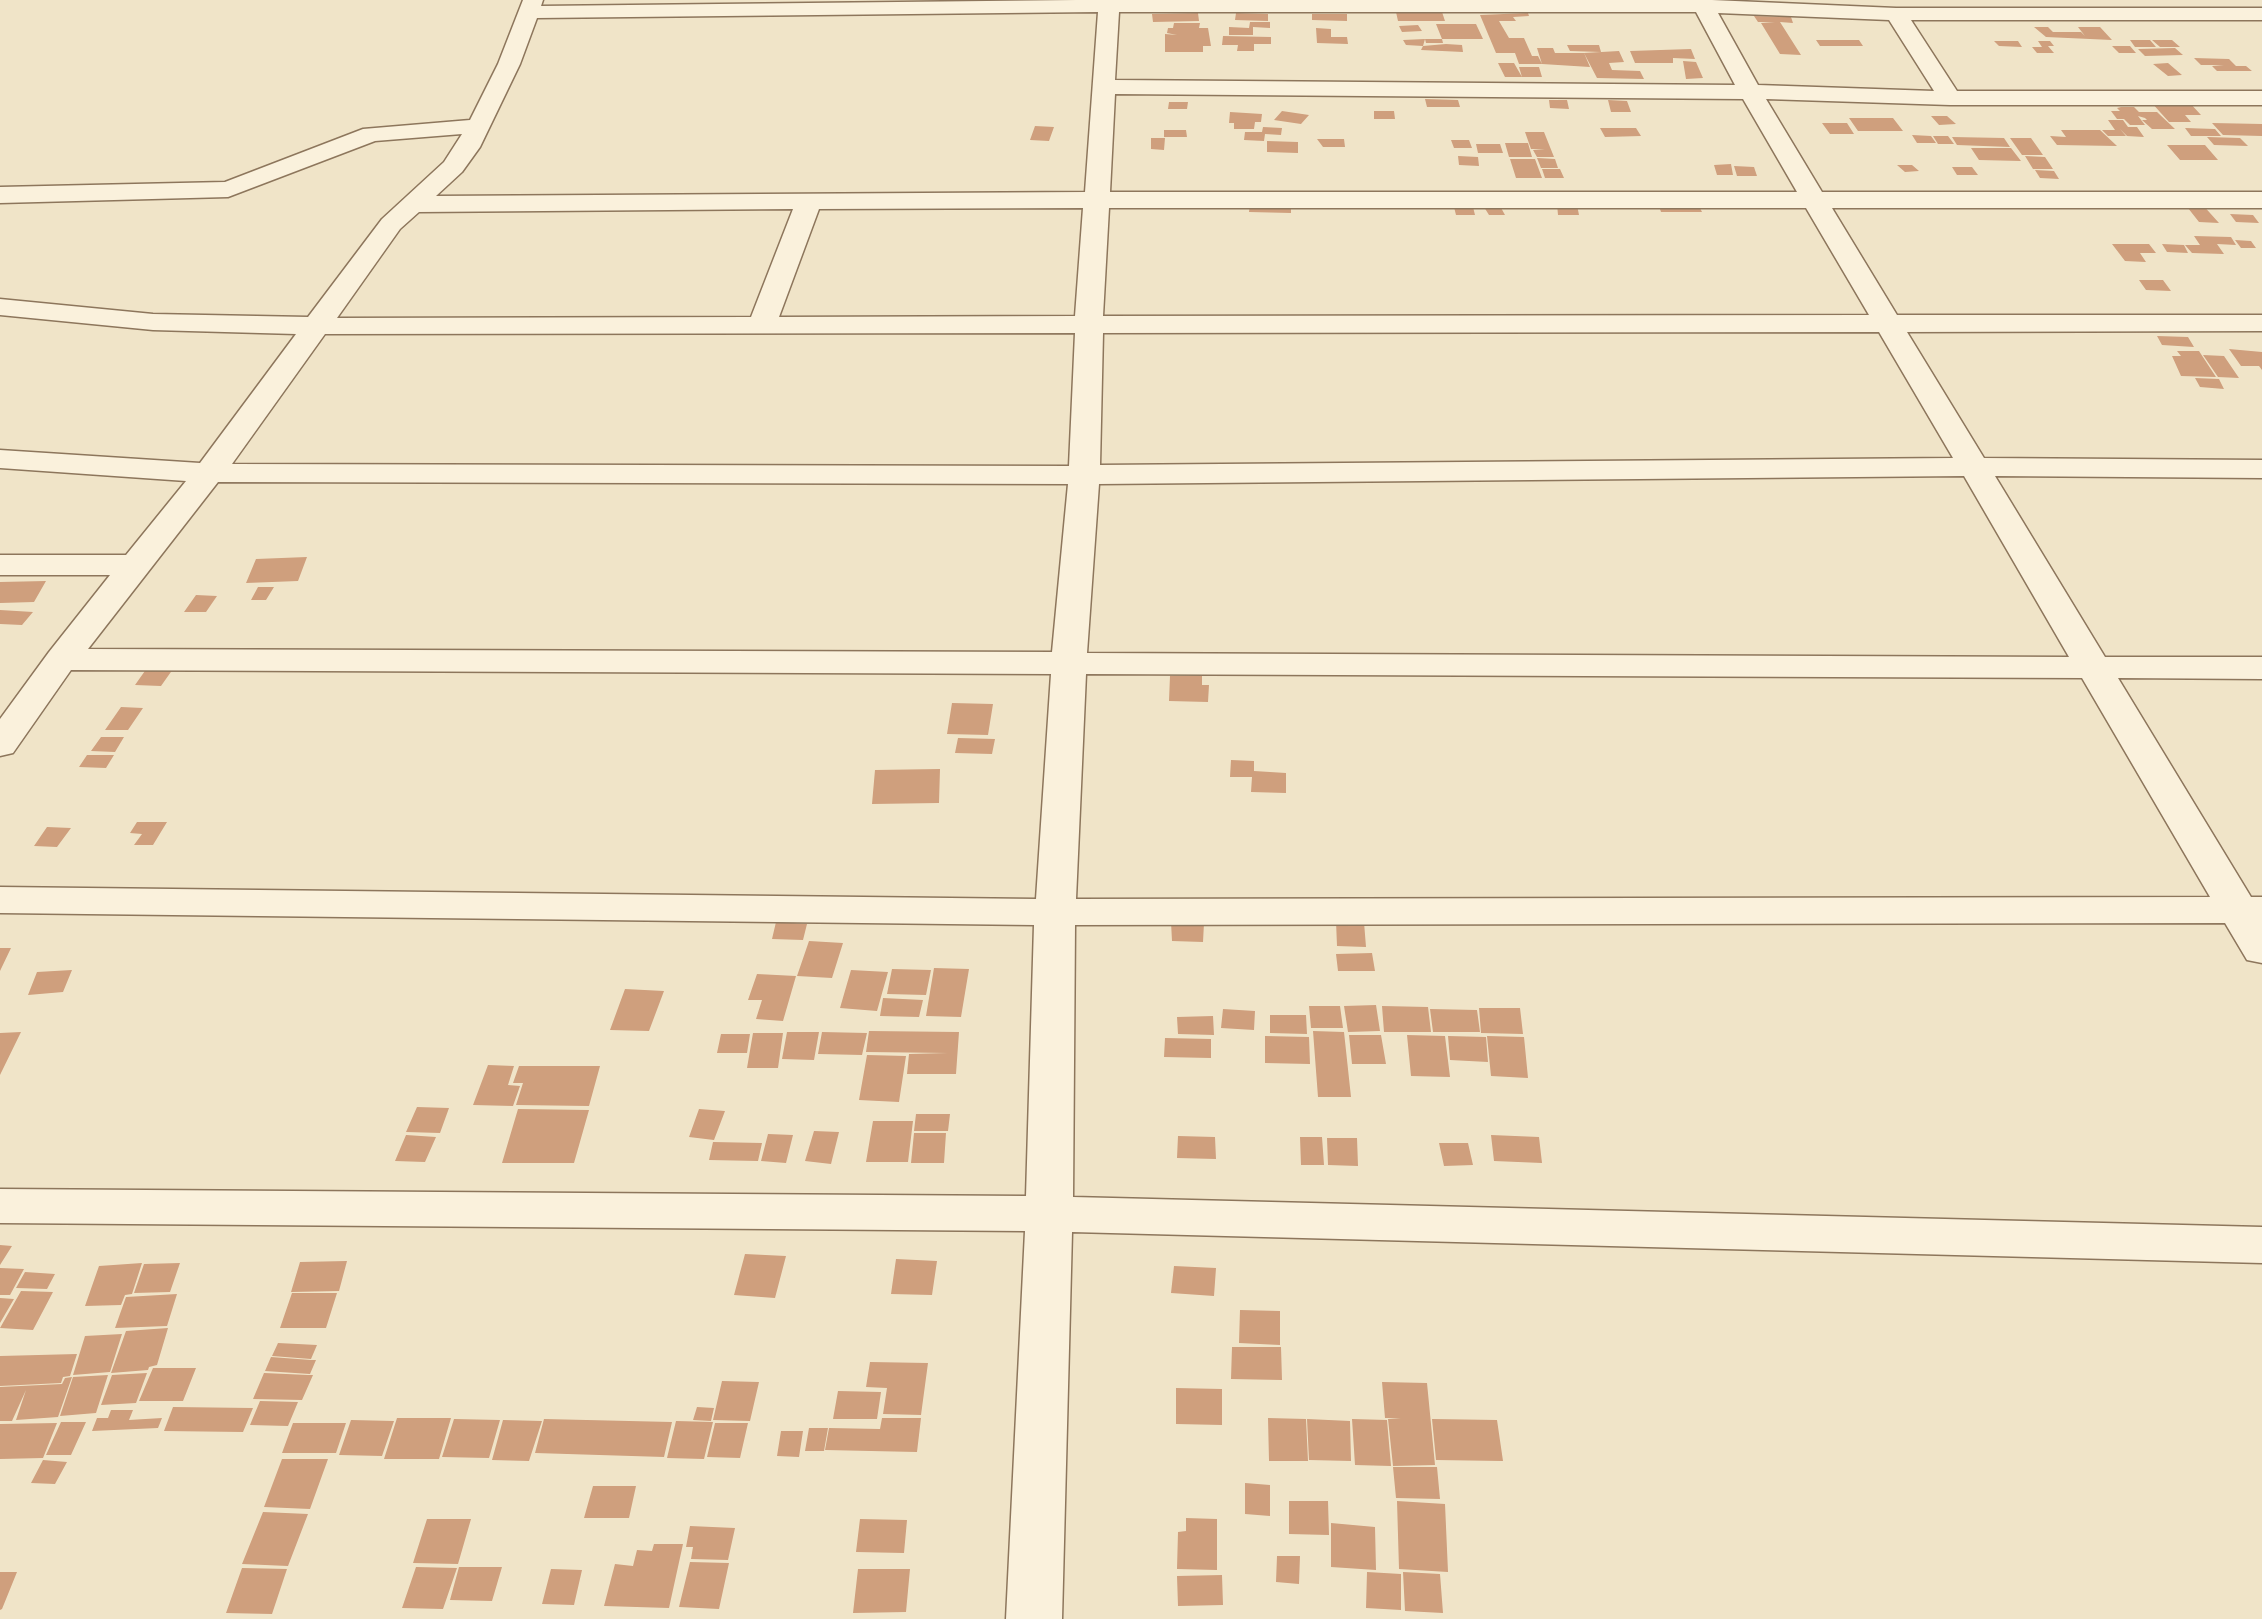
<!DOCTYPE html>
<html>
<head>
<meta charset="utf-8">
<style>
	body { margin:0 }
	canvas { display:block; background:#f0e4c8 }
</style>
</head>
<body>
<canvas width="2262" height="1619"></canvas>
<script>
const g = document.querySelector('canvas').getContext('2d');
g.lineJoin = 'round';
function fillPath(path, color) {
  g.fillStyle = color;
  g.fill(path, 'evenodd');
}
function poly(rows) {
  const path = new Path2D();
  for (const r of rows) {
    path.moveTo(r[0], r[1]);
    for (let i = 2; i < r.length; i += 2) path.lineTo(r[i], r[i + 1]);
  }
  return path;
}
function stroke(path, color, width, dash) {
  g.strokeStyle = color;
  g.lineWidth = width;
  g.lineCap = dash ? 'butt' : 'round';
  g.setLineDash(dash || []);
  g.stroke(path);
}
fillPath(poly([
	[1396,12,1442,12,1445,21,1398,21],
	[1198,13,1199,21,1153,22,1152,14],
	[1236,13,1268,14,1268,21,1235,20],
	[1528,13,1529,16,1513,17,1516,21,1499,21,1509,38,1524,38,1532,56,1538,56,1542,64,1519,64,1515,53,1496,53,1480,15],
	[1312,14,1347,14,1347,21,1312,20],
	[1754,16,1791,17,1793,23,1780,22,1801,55,1780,54,1761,23,1775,22,1758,22],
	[1250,22,1270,22,1270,28,1253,27,1253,35,1229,35,1229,27,1249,28],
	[1174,23,1200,23,1199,28,1208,28,1211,46,1203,46,1203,52,1165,52,1165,34,1177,35,1167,33,1168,28,1173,28],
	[1436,24,1476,24,1483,39,1442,39],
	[1418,25,1422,31,1402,32,1399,26],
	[2034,27,2048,27,2053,32,2081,32,2085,36,2078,27,2100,27,2112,40,2046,37],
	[1316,28,1331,29,1331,37,1347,37,1348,44,1317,43],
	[1223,36,1271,37,1271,44,1254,44,1254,51,1237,51,1238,45,1222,45],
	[1425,39,1442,39,1443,43,1426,43,1425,39,1423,46,1406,45,1403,40],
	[1816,40,1859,40,1863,46,1820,46],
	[2130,40,2150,40,2156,47,2135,47],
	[2152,40,2172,40,2180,47,2160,47],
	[1994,41,2018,41,2022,47,1999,46],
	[2038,41,2050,41,2054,46,2048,46,2054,53,2037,53,2032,47,2042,47],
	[1446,44,1462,45,1463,52,1421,50,1423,46],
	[1567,45,1599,45,1601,52,1570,51],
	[2112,46,2130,46,2136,53,2119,53],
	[1537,48,1553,48,1555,53,1584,53,1590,67,1542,64],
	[2175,48,2183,55,2145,56,2138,49],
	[1691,49,1695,59,1673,58,1673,63,1635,63,1630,51],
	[1619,51,1624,62,1609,63,1612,70,1640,71,1644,79,1597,78,1584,53],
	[2194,58,2229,59,2236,66,2246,66,2252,71,2217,71,2212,66,2224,65,2201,65],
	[1683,61,1696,62,1703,78,1686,79],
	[1498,63,1514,63,1522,77,1505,77],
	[2168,63,2182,75,2168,76,2153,64],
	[1519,67,1539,67,1542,77,1522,77],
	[1425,99,1458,100,1460,107,1427,107],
	[1549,100,1567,100,1569,109,1550,108],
	[1608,100,1627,101,1631,112,1611,112],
	[1169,102,1188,102,1187,109,1168,109],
	[2151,102,2189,102,2201,115,2185,115,2191,122,2169,122],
	[2121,107,2134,107,2139,112,2157,112,2175,129,2152,129,2142,120,2147,120,2145,118,2138,116,2145,125,2130,125,2124,119,2117,119,2111,111,2120,111,2117,108],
	[1282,111,1309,115,1301,124,1274,120],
	[1374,111,1394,111,1395,119,1374,119],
	[1230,112,1262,114,1261,122,1255,122,1254,129,1234,129,1234,123,1229,123],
	[1931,116,1947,116,1956,124,1939,125],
	[1849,118,1893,118,1903,131,1858,131],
	[2108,120,2123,120,2128,127,2137,127,2144,137,2127,136,2120,129,2126,136,2108,136,2102,130,2115,130],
	[1822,123,1847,123,1854,134,1830,134],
	[2212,123,2262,124,2262,136,2223,135],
	[1035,126,1054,127,1049,141,1030,140],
	[1263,127,1282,128,1281,135,1265,134,1264,141,1244,140,1245,132,1262,132],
	[1600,128,1636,128,1641,136,1605,137],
	[2185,128,2215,129,2221,136,2191,136],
	[1164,130,1186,130,1187,137,1164,137],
	[2061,130,2100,130,2117,146,2057,145,2050,136,2066,137],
	[1525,132,1544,132,1554,157,1537,157,1533,150,1545,149,1531,149],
	[1912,135,1931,136,1936,143,1917,143],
	[1933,136,1948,136,1954,144,1938,144],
	[1952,137,2004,138,2010,147,1957,145],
	[2207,137,2240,138,2248,146,2214,145],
	[1151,138,1165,138,1164,150,1151,149],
	[2010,138,2031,138,2043,155,2022,155],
	[1317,139,1344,139,1345,147,1323,147],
	[1451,140,1469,140,1472,148,1454,148],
	[1267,141,1298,142,1298,153,1267,152],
	[1505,143,1528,143,1532,157,1509,157],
	[1476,144,1500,144,1503,153,1478,153],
	[2167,145,2205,145,2218,160,2180,160],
	[1971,148,2011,148,2021,161,1979,160],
	[1458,156,1478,157,1479,166,1459,165],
	[2025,156,2045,157,2053,169,2033,169],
	[1537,158,1555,159,1558,168,1541,168],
	[1510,159,1535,159,1542,178,1516,178],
	[1731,164,1733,175,1717,175,1714,165],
	[1897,165,1912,165,1919,171,1905,172],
	[1734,166,1754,167,1757,176,1737,176],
	[1952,167,1972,167,1978,175,1957,175],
	[1542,169,1560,169,1564,178,1545,178],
	[2035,170,2054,171,2059,179,2040,178],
	[1658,203,1698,204,1702,212,1661,212],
	[2184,203,2201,203,2219,223,2199,222],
	[1250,204,1291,205,1291,213,1249,212],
	[1557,204,1577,205,1579,215,1558,215],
	[1500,206,1505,215,1489,215,1484,207],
	[1454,207,1473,207,1475,215,1456,215],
	[2230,214,2253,215,2259,223,2236,222],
	[2194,236,2231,237,2236,245,2217,244,2224,254,2192,253,2185,245,2200,245],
	[2235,240,2251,241,2256,248,2241,248],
	[2112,244,2149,244,2156,253,2140,253,2146,262,2125,261],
	[2162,244,2184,245,2188,253,2167,252],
	[2139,280,2163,280,2171,291,2146,290],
	[2157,336,2188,337,2194,347,2162,345],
	[2229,349,2262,352,2262,370,2259,366,2241,366],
	[2177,351,2199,351,2216,377,2181,376,2172,356,2181,356],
	[2203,355,2224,356,2239,378,2218,377],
	[2195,378,2219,379,2224,389,2200,387],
	[307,557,298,581,246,583,256,559],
	[46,581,34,602,0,603,0,582],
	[258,587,274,587,266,600,251,600],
	[196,595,217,596,206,612,184,612],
	[0,610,33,612,22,625,0,624],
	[147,668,173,669,161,686,135,685],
	[1170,676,1202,676,1202,685,1209,685,1208,702,1169,701],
	[952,703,993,704,988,735,947,734],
	[121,707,143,708,128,730,105,730],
	[101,737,124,737,115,752,91,751],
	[958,738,995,739,992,754,955,753],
	[87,755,114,755,106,768,79,767],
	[1231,760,1254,761,1254,771,1286,773,1286,793,1251,792,1252,777,1230,777],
	[940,769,939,803,872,804,875,770],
	[137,822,167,822,153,845,134,845,142,834,130,833],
	[47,827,71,828,57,847,34,846],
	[1336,921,1364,922,1366,947,1337,946],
	[776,922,807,924,803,940,772,939],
	[1171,922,1204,923,1203,942,1172,941],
	[809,941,843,943,832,978,797,976],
	[0,948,11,948,0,971],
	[1372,953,1375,971,1338,971,1336,954],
	[934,968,969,969,961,1017,926,1016],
	[892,969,931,970,926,995,887,994],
	[72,970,63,992,28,995,37,972],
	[851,970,888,972,877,1011,840,1008],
	[757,974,796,976,783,1021,756,1019,762,1000,748,1000],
	[625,989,664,991,649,1031,610,1030],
	[883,998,923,1000,919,1017,880,1016],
	[1376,1005,1380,1031,1348,1032,1344,1006],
	[1309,1006,1340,1006,1343,1028,1311,1028],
	[1382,1006,1428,1007,1431,1032,1384,1032],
	[1479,1008,1520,1008,1523,1034,1481,1033],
	[1223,1009,1255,1011,1254,1030,1221,1028],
	[1430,1009,1477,1010,1480,1032,1433,1032],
	[1270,1015,1306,1015,1307,1034,1270,1033],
	[1213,1016,1214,1035,1178,1034,1177,1017],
	[869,1031,959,1032,956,1074,907,1074,909,1054,948,1053,866,1052],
	[1313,1031,1344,1032,1351,1097,1318,1097],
	[21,1032,0,1075,0,1033],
	[787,1032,819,1032,814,1060,782,1059],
	[822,1032,867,1033,862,1055,818,1054],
	[753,1033,783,1033,778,1068,747,1068],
	[721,1034,750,1034,747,1053,717,1053],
	[1349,1035,1381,1035,1386,1064,1352,1064],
	[1407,1035,1445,1036,1450,1077,1411,1076],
	[1265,1036,1309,1037,1310,1064,1265,1063],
	[1448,1036,1486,1037,1488,1062,1450,1060],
	[1487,1036,1524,1037,1528,1078,1491,1076],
	[1165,1038,1211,1039,1211,1058,1164,1057],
	[867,1055,906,1056,899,1102,859,1100],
	[488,1065,514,1066,508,1085,520,1086,513,1106,473,1105],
	[519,1066,600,1066,589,1106,516,1105,523,1083,513,1083],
	[417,1107,449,1108,440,1133,406,1132],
	[518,1109,589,1110,574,1163,502,1163],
	[699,1109,725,1111,714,1140,689,1137],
	[916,1114,950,1114,948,1131,914,1131],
	[873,1121,913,1121,908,1162,866,1162],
	[814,1131,839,1132,831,1164,805,1161],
	[914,1133,946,1133,944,1163,911,1163],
	[768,1134,793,1135,786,1163,761,1161],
	[406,1135,436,1137,425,1162,395,1161],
	[1491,1135,1539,1137,1542,1163,1494,1161],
	[1178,1136,1215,1137,1216,1159,1177,1158],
	[1300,1137,1322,1137,1324,1165,1301,1165],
	[1327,1138,1357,1138,1358,1166,1328,1165],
	[713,1142,762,1143,758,1161,709,1160],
	[1439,1143,1468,1143,1473,1165,1444,1166],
	[0,1245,12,1246,0,1265],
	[745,1254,786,1256,775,1298,734,1295],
	[896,1259,937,1261,932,1295,891,1294],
	[347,1261,339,1291,291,1292,300,1262],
	[142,1263,132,1294,125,1295,121,1305,85,1306,99,1266],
	[180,1263,170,1292,134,1293,144,1264],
	[1174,1266,1216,1268,1214,1296,1171,1293],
	[0,1268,24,1269,10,1295,0,1295],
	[25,1272,55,1274,47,1289,16,1288],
	[21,1291,53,1292,33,1330,0,1328],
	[292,1293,337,1293,326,1328,280,1328],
	[177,1294,167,1326,115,1328,126,1297],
	[0,1298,14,1299,0,1323],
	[1240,1310,1280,1311,1280,1345,1239,1343],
	[168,1328,157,1365,149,1367,148,1370,111,1373,126,1331],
	[122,1334,110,1372,73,1375,85,1336],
	[278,1343,317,1345,311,1359,272,1356],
	[1232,1347,1281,1347,1282,1380,1231,1379],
	[77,1354,70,1376,63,1377,61,1383,0,1386,0,1356],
	[271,1357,311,1360,316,1360,310,1374,265,1371],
	[870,1362,928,1363,921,1415,883,1414,887,1388,866,1387],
	[153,1368,196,1368,183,1401,139,1401],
	[147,1373,136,1403,101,1405,112,1375],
	[264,1373,308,1375,313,1375,302,1400,253,1399],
	[108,1375,96,1413,60,1416,73,1377],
	[72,1377,58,1417,16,1420,26,1390,12,1421,0,1421,0,1387,62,1384,65,1378],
	[722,1381,759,1382,750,1421,713,1420],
	[1382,1382,1427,1383,1435,1465,1393,1466,1388,1419,1401,1418,1385,1418],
	[1176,1388,1222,1389,1222,1425,1176,1424],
	[838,1391,881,1392,877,1419,833,1419],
	[260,1401,298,1402,288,1426,250,1425],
	[173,1407,253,1408,243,1432,164,1431],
	[697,1407,714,1408,711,1421,693,1420],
	[111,1410,133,1410,129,1420,162,1418,158,1428,92,1431,97,1418,108,1418],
	[397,1418,451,1418,439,1459,384,1459],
	[882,1418,921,1418,917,1452,825,1450,829,1428,880,1429],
	[1268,1418,1306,1419,1308,1461,1269,1461],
	[454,1419,500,1420,489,1458,442,1457],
	[544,1419,672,1422,664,1457,535,1453],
	[1307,1419,1350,1421,1351,1461,1309,1460],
	[1352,1419,1387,1420,1391,1466,1355,1465],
	[1432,1419,1497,1420,1503,1461,1436,1460],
	[351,1420,394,1421,382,1456,339,1455],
	[503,1420,542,1421,529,1461,492,1460],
	[676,1421,713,1422,704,1459,667,1458],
	[61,1422,86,1422,71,1455,46,1455],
	[57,1423,43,1458,0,1459,0,1424],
	[293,1423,346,1423,336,1453,282,1453],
	[715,1423,748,1423,740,1458,707,1457],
	[809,1428,828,1428,824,1451,805,1451],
	[781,1431,803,1431,799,1457,777,1456],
	[282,1459,328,1459,310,1509,264,1507],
	[43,1460,67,1462,55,1484,31,1483],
	[1393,1467,1437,1467,1440,1499,1396,1498],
	[1245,1483,1270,1485,1270,1516,1245,1514],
	[593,1486,636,1486,629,1518,584,1518],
	[1289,1501,1328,1501,1329,1535,1289,1534],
	[1397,1501,1445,1504,1448,1572,1399,1569],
	[263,1512,308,1514,288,1566,242,1564],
	[1186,1518,1217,1519,1217,1570,1177,1569,1178,1532,1186,1531],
	[427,1519,471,1519,458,1564,413,1563],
	[860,1519,907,1520,904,1553,856,1552],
	[1331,1523,1375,1527,1376,1570,1331,1567],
	[690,1526,735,1528,728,1560,691,1559,693,1547,686,1547],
	[654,1544,683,1544,669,1608,604,1606,615,1564,633,1566,637,1550,652,1551],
	[1277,1556,1300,1556,1299,1584,1276,1582],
	[690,1562,729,1563,719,1609,679,1607],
	[416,1567,457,1568,443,1609,402,1608],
	[459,1567,502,1567,492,1601,450,1600],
	[242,1568,287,1569,272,1614,226,1613],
	[551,1569,582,1570,574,1605,542,1604],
	[858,1569,910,1569,906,1612,853,1613],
	[0,1572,17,1572,2,1609,0,1610],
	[1367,1572,1401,1574,1401,1610,1366,1608],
	[1403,1572,1440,1574,1443,1613,1405,1611],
	[1222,1575,1223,1605,1178,1606,1177,1576]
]), '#cf9f7d');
const street = poly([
	[523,0,543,0,541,6,1076,0,1712,0,1896,8,2262,8,2262,20,1911,20,1957,91,2262,91,2262,105,1950,105,1766,99,1822,192,2262,192,2262,208,1832,208,1897,315,2262,315,2262,331,1907,332,1984,458,2262,460,2262,478,1995,476,2105,657,2262,657,2262,679,2118,678,2251,897,2262,897,2262,963,2247,960,2225,923,1075,925,1073,1197,2262,1227,2262,1263,1072,1232,1062,1619,1006,1619,1025,1231,0,1223,0,1189,1026,1196,1034,925,0,913,0,887,1036,899,1051,674,71,670,13,753,0,756,0,719,49,652,110,575,0,575,0,555,126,555,186,481,0,468,0,450,200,463,296,334,153,330,0,315,0,299,153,314,308,317,382,219,444,162,462,134,375,141,228,197,0,203,0,187,225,182,363,129,470,120,498,64,523,0],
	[1098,12,1085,192,436,196,462,172,480,147,520,64,537,18,1098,12],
	[1119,12,1696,12,1735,85,1115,80,1119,12],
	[1718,13,1889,20,1934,91,1758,85,1718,13],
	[1115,94,1743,99,1797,192,1110,192,1115,94],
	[1083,208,1075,316,779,317,819,209,1083,208],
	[1109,208,1806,208,1869,315,1103,316,1109,208],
	[793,209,751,317,337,318,400,229,419,212,793,209],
	[1879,332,1953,458,1100,465,1103,333,1879,332],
	[1075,333,1069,466,232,464,325,334,1075,333],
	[1964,476,2069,657,1087,653,1099,484,1964,476],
	[218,482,1068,484,1052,652,88,649,218,482],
	[1086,674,2082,678,2210,897,1076,899,1086,674]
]);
stroke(street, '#8d765c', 3);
fillPath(street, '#faf1dc');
</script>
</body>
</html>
